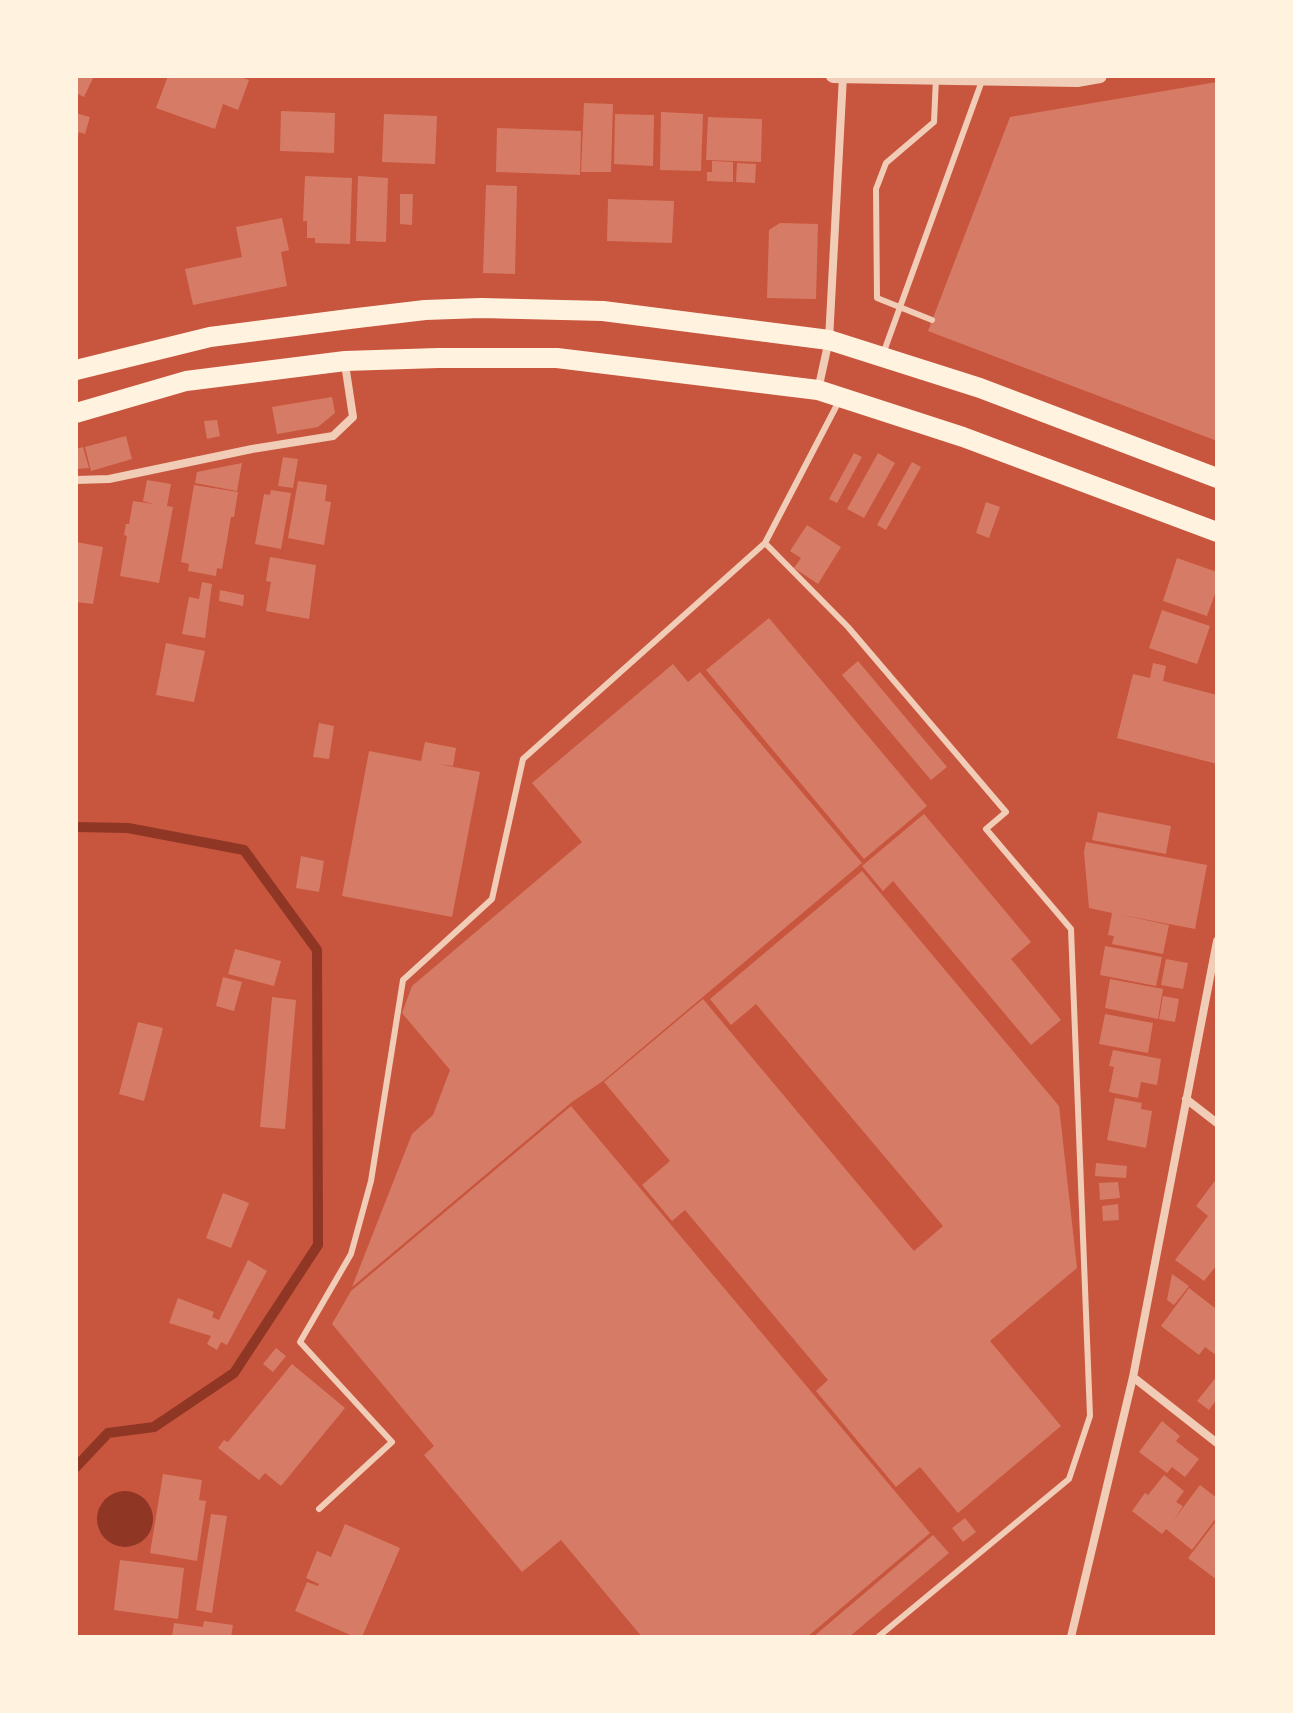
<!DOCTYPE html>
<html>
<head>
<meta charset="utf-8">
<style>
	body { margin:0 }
	#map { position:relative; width:1293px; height:1713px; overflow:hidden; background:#c8553d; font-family:Helvetica,sans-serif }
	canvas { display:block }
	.frame { position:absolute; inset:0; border:78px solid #fff3e0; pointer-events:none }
</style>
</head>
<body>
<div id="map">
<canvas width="1293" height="1713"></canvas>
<div class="frame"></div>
</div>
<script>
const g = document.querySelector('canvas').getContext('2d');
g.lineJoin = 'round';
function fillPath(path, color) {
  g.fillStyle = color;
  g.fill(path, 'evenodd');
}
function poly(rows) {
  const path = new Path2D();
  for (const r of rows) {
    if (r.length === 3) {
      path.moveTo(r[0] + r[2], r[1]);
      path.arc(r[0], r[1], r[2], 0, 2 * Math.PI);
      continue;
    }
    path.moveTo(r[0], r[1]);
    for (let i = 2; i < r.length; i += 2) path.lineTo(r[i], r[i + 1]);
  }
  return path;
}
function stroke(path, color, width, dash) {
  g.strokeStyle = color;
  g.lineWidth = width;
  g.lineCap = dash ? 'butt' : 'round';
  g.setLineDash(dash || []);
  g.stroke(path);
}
fillPath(poly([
	[125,1519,28]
]), '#8f3625');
stroke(poly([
	[76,827,128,828,244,850,317,950,318,1245,234,1373,154,1427,108,1433,76,1467]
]), '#8f3625', 10);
fillPath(poly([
	[76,76,94,76,84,97,76,93],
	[168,76,238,76,249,80,238,110,223,104,215,129,156,108],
	[1217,82,1217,441,928,331,1010,117],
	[584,103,613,104,611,172,581,172],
	[281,111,335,113,334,153,280,151],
	[661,112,703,114,701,171,660,170],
	[76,113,90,117,85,134,79,132,77,139],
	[384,114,437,116,435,164,382,162],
	[615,114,654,115,653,166,614,164],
	[708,117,762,119,761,162,706,160],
	[497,128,581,131,580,175,496,172],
	[712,161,733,162,733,182,707,181,707,172,712,172],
	[737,163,756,164,755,183,736,182],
	[305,176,352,178,350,244,315,243,315,238,307,238,307,221,303,221],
	[358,176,388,178,386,242,356,241],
	[486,185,517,186,515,274,483,273],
	[400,194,413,194,412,225,400,224],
	[608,199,674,201,672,243,607,241],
	[282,218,289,250,281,252,287,286,193,305,185,269,242,257,236,227],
	[780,223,818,224,816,299,767,298,769,230],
	[332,397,335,413,318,427,277,434,272,407],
	[217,420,220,436,207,439,204,421],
	[126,436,132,459,91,471,85,447],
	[83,447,89,468,76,469,76,449],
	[854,453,862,457,837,503,829,499],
	[878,453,895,463,864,518,847,509],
	[283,457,298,459,293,488,278,486],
	[912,462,921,467,886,530,877,525],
	[242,463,237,491,195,483,197,472],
	[147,480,171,484,167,506,173,507,159,583,120,576,127,536,124,535,126,524,129,524,133,501,154,504,143,501],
	[298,481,327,485,325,501,331,502,324,545,288,538],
	[194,485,238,492,234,517,231,517,222,569,217,568,216,576,188,571,189,564,181,562],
	[271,490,291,493,281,549,255,544,264,494,270,495],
	[986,502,1000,507,989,538,976,533],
	[807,525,841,547,818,584,794,568,801,558,790,551],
	[76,542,103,547,93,604,76,602],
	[270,557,316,565,309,619,266,611,271,582,266,581],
	[1177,558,1217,572,1217,588,1207,616,1163,601],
	[202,582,212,584,205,638,182,634,189,597,199,599],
	[220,590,244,595,243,606,219,601],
	[1162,610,1210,626,1197,664,1149,648],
	[769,618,927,806,864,859,706,670],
	[166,643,205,651,194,702,156,695],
	[858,661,947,767,931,780,842,675],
	[1153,663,1166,666,1163,681,1217,695,1217,764,1117,738,1133,674,1150,678],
	[673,664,688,682,700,672,862,863,603,1081,572,1102,352,1287,412,1134,433,1115,450,1070,402,1013,412,986,582,842,532,783],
	[319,723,334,726,329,759,313,757],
	[425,742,456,748,453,766,438,764,480,772,452,917,342,896,369,751,421,761],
	[1098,812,1171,826,1166,854,1092,840],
	[924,814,1031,942,1011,959,1061,1020,1031,1045,893,881,883,891,862,866],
	[1086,842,1207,865,1195,929,1117,914,1169,925,1163,954,1112,944,1114,936,1108,935,1112,913,1089,908,1084,852],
	[301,856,324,861,319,892,296,888],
	[862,871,1059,1106,1077,1268,990,1341,1061,1426,958,1513,920,1467,896,1487,816,1391,828,1380,685,1210,672,1221,642,1185,670,1161,604,1082,703,999,914,1251,943,1226,756,1004,731,1025,710,999],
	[1105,946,1162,957,1156,986,1100,975],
	[235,949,281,961,274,986,228,974],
	[1166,959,1188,963,1183,989,1161,985],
	[223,977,242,982,234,1011,216,1006],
	[1110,979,1163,989,1158,1019,1105,1008],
	[1163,996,1179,999,1175,1022,1159,1019],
	[272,997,296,1000,285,1129,260,1127],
	[1105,1014,1153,1023,1148,1053,1099,1044],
	[138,1022,163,1028,144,1101,119,1094],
	[1113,1050,1161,1059,1157,1085,1141,1082,1138,1098,1109,1092,1114,1067,1109,1066],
	[1115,1098,1142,1103,1141,1109,1152,1111,1146,1148,1107,1140],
	[571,1106,930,1533,807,1637,642,1637,561,1540,522,1572,424,1455,434,1446,332,1324,351,1291],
	[1096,1163,1127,1166,1126,1178,1095,1176],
	[1217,1178,1217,1265,1204,1281,1175,1260,1208,1216,1196,1206],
	[1118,1182,1120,1198,1100,1200,1099,1183],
	[223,1193,249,1203,231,1248,206,1238],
	[1118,1204,1119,1220,1103,1221,1102,1206],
	[248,1260,267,1271,227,1345,221,1342,217,1350,207,1344,211,1336,169,1323,178,1298,214,1312,212,1317,219,1320],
	[1172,1274,1189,1286,1174,1305,1167,1300],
	[1189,1288,1215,1308,1217,1305,1217,1356,1205,1347,1199,1355,1161,1326],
	[276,1348,286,1356,273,1372,263,1364],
	[292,1364,345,1408,281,1486,265,1473,259,1480,218,1448,224,1440,228,1442],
	[1217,1376,1217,1399,1209,1410,1197,1401],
	[1162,1421,1180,1436,1176,1441,1199,1459,1185,1477,1172,1467,1167,1473,1139,1452],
	[163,1474,202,1480,199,1500,206,1501,197,1561,150,1553],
	[1164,1475,1184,1491,1176,1502,1183,1506,1173,1521,1200,1485,1217,1498,1217,1517,1192,1550,1166,1529,1162,1534,1132,1511,1145,1493,1148,1495],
	[211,1514,227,1516,212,1613,196,1610],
	[965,1518,976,1532,963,1542,952,1528],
	[1217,1520,1217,1580,1188,1558],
	[345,1524,400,1548,362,1637,355,1637,295,1611,307,1582,318,1586,319,1584,306,1578,317,1551,331,1557],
	[933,1535,949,1553,849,1637,813,1637],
	[120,1560,184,1568,178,1619,114,1610],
	[204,1621,233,1625,231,1637,172,1636,174,1623,203,1627]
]), '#d67c66');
stroke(poly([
	[932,320,877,298,876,189,886,163,934,122,936,78],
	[883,354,983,78],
	[765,543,848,627,1006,812,986,829,1071,929,1090,1416,1069,1479,878,1637],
	[319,1509,392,1442,300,1342,351,1254,371,1181,403,980,492,899,523,759,765,543,839,401]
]), '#f1ccb7', 6);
stroke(poly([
	[818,390,829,340,843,76],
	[76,480,109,479,252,449,333,436,353,417,345,364],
	[1186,1099,1217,1123],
	[1133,1377,1217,1443],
	[1071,1637,1133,1377,1217,941]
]), '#f1ccb7', 8);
stroke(poly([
	[833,76,1077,80,1100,76]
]), '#f1ccb7', 14);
stroke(poly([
	[76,370,210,337,349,319,425,310,481,308,603,311,829,340,980,388,1217,478],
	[76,413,186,381,345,361,438,358,557,358,818,390,963,437,1217,532]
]), '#fff3e0', 20);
</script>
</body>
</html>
